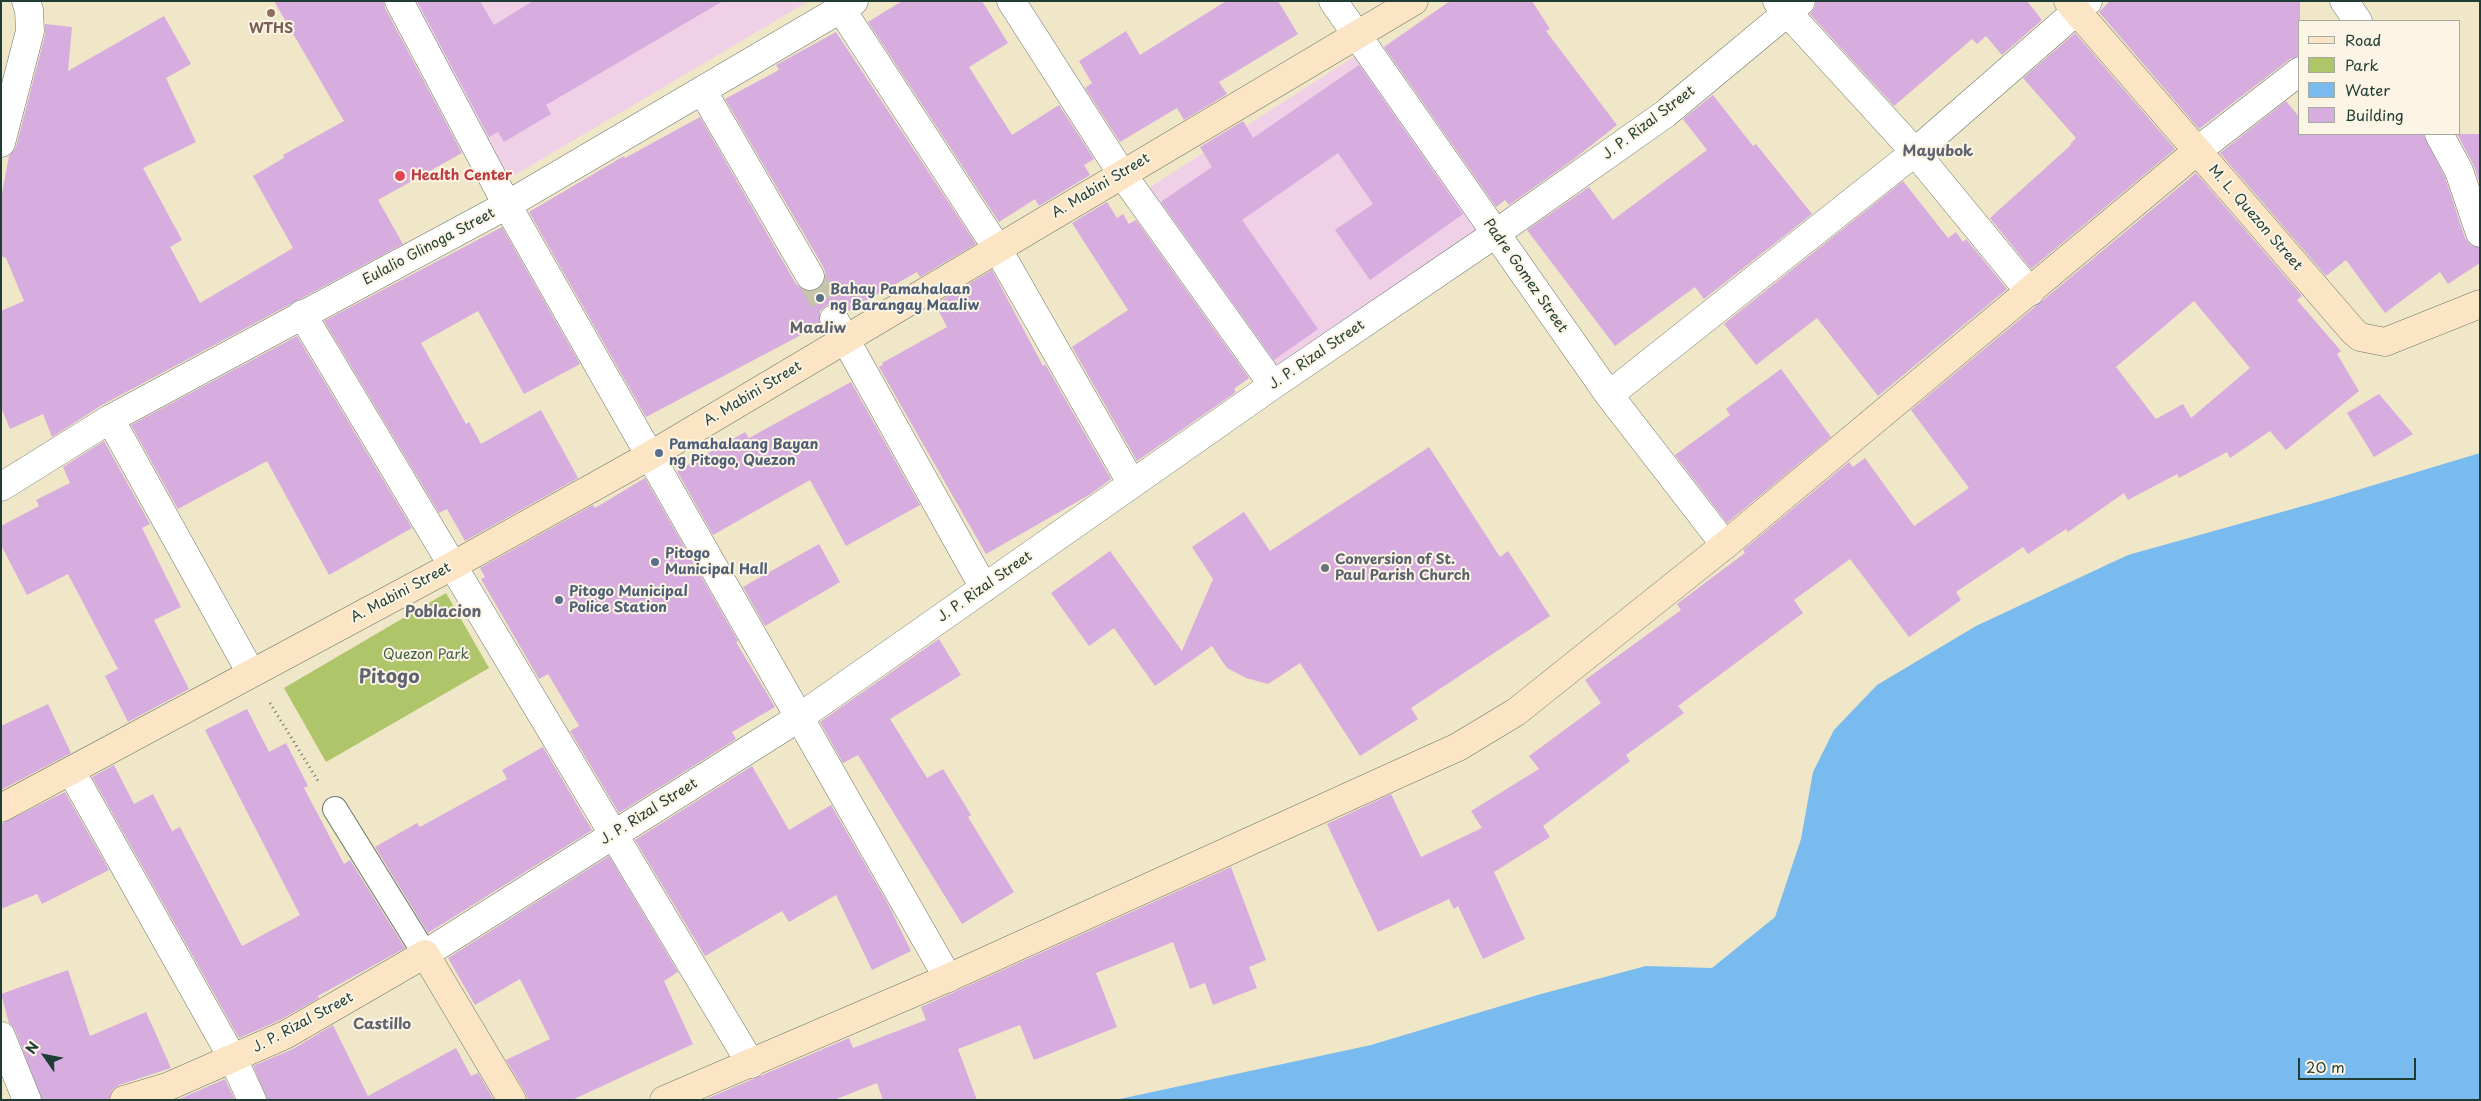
<!DOCTYPE html>
<html>
<head>
<meta charset="utf-8">
<style>
	body { margin:0 }
	#map { position:relative; width:2481px; height:1101px; overflow:hidden; background:#f0e6c8; font-family:"Playpen Sans",sans-serif }
	canvas { display:block }
	.frame { position:absolute; inset:0; border:2px solid #1f3d34; pointer-events:none }
	.legend { position:absolute; left:2298px; top:20px; width:162px; height:115px; box-sizing:border-box; background:#fcf5e5; border:1px solid #a4ab9e; margin:0; padding:6px 9px; list-style:none; font-size:15px; color:#1f3d34 }
	.legend li { display:flex; align-items:center; gap:10px; height:25px }
	.legend b { width:25px; border:1px solid #a4ab9e }
	.north { position:absolute; left:20px; top:1031px; width:50px; height:50px; -webkit-text-stroke:4px #fcf5e5; paint-order:stroke; rotate:303deg; font-size:14px; font-weight:700; line-height:20px; text-align:center; color:#1f3d34 }
	.north::after { content:''; display:block; margin:auto; width:18px; height:22px; background:#1f3d34; clip-path:polygon(50% 0,100% 100%,50% 72%,0 100%) }
	.scale { position:absolute; left:2298px; top:1058px; width:118px; height:22px; box-sizing:border-box; border:2px solid #1f3d34; border-top:0; padding-left:6px; font-size:15px; line-height:18px; white-space:nowrap; color:#1f3d34; -webkit-text-stroke:4px #fcf5e5; paint-order:stroke }
</style>
</head>
<body>
<div id="map">
<canvas width="2481" height="1101"></canvas>
<div class="frame"></div>
<ul class="legend">
<li><b style="height:6px;background:#fce5c4"></b>Road</li>
<li><b style="height:14px;background:#aec56a"></b>Park</li>
<li><b style="height:14px;background:#79bbee"></b>Water</li>
<li><b style="height:14px;background:#d6adde"></b>Building</li>
</ul>
<div class="north">N</div>
<div class="scale">20 m</div>
</div>
<script>
const g = document.querySelector('canvas').getContext('2d');
g.lineJoin = 'round';
function fillPath(path, color) {
  g.fillStyle = color;
  g.fill(path, 'evenodd');
}
function poly(rows) {
  const path = new Path2D();
  for (const r of rows) {
    path.moveTo(r[0], r[1]);
    for (let i = 2; i < r.length; i += 2) path.lineTo(r[i], r[i + 1]);
  }
  return path;
}
function stroke(path, color, width, dash) {
  g.strokeStyle = color;
  g.lineWidth = width;
  g.lineCap = dash ? 'butt' : 'round';
  g.setLineDash(dash || []);
  g.stroke(path);
}
function drawText(font, color, halo, rows, align = 'center') {
  g.font = font + ' "Playpen Sans",sans-serif';
  g.lineWidth = 4;
  g.setLineDash([]);
  g.textBaseline = 'middle';
  g.strokeStyle = halo;
  g.fillStyle = color;
  for (const [text, x, y, turn = 0] of rows) {
    g.save();
    g.translate(x, y);
    g.rotate((+turn || 0) * Math.PI / 180);
    g.textAlign = isNaN(turn) ? turn : align;
    if (halo) g.strokeText(text, 0, 0);
    g.fillText(text, 0, 0);
    g.restore();
  }
}
fillPath(poly([
	[404,1,809,1,508,179],
	[1360,53,1484,228,1274,375,1147,189]
]), '#efd0e6');
fillPath(poly([
	[446,593,489,668,326,762,284,688]
]), '#aec56a');
fillPath(poly([
	[2480,453,2480,1100,1115,1100,1371,1045,1541,994,1646,966,1712,968,1775,917,1801,839,1813,772,1834,730,1877,685,1976,626,2128,555,2321,501]
]), '#79bbee');
fillPath(poly([
	[274,1,384,1,385,8,462,153,378,200,403,244,102,405,52,437,43,414,10,429,1,407,1,311,24,301,6,258,1,256,1,199,9,156,16,147,45,35,45,24,72,27,68,71,164,16,191,64,166,78,196,142,143,168,182,240,170,247,200,303,293,248,253,176,284,158,283,155,344,121],
	[417,1,480,1,494,25,533,1,723,1,546,105,551,114,504,142,498,132,489,137],
	[902,1,982,1,1008,43,969,67,1012,135,1059,105,1094,159,1084,165,1090,175,1039,206,1035,199,999,222,868,22],
	[1226,1,1278,1,1298,34,1219,82,1227,94,1184,120,1177,108,1120,142,1085,88,1092,83,1079,61,1126,31,1140,55],
	[1450,1,1532,1,1550,29,1546,31,1617,125,1570,162,1509,205,1505,200,1496,207,1384,47],
	[1816,1,2027,1,2042,20,2002,55,1986,36,1977,44,1972,39,1894,106,1810,14,1815,7],
	[2110,1,2300,1,2300,56,2290,59,2199,129,2099,12],
	[836,32,976,244,920,277,917,272,848,311,842,305,835,303,827,305,820,311,820,325,646,417,529,212,624,156,625,158,700,117,796,284,802,289,810,292,818,289,824,283,826,276,824,268,725,99,779,70,776,65],
	[2075,33,2175,149,2031,269,1990,218,2071,145,2070,144,2076,138,2023,78],
	[1359,65,1463,214,1370,280,1335,230,1373,204,1338,153,1242,220,1318,329,1274,360,1161,202,1212,167,1200,147,1243,121,1253,138],
	[1713,95,1753,146,1756,144,1812,214,1704,299,1695,287,1615,346,1527,230,1589,187,1613,220,1707,150,1683,119],
	[2286,101,2300,118,2300,134,2423,134,2445,177,2465,238,2470,245,2480,248,2480,263,2448,284,2440,272,2385,313,2346,260,2326,276,2220,153],
	[2457,134,2480,134,2480,184,2473,164],
	[2196,173,2302,296,2297,300,2341,351,2337,354,2359,391,2286,450,2270,431,2230,458,2227,452,2179,478,2177,474,2128,500,2124,493,2068,532,2066,529,2028,554,2023,547,1956,592,1961,600,1909,637,1850,559,1794,600,1803,613,1678,706,1684,713,1626,755,1630,761,1543,826,1550,837,1494,872,1525,939,1483,959,1458,906,1454,909,1449,899,1378,932,1327,824,1391,794,1421,857,1482,828,1471,811,1539,769,1529,756,1601,703,1585,680,1681,610,1677,604,1745,553,1743,550,1849,462,1853,467,1865,458,1914,526,1969,488,1911,410],
	[2194,301,2250,368,2191,418,2183,404,2156,419,2116,367],
	[1903,181,1948,238,1956,232,1963,242,1966,239,2007,289,1878,396,1817,318,1756,365,1724,324],
	[1107,202,1117,218,1123,214,1129,224,1136,220,1249,378,1234,389,1236,392,1137,461,1072,347,1128,310,1072,223],
	[502,227,580,364,524,394,478,311,421,343,466,424,469,422,481,444,541,410,578,478,465,541,447,509,439,513,324,321],
	[992,270,1043,366,1045,364,1111,479,1089,495,986,554,879,367,883,365,882,363,947,327,935,304],
	[297,336,412,528,329,575,267,461,178,509,131,425],
	[1781,369,1831,437,1727,523,1675,455,1730,415,1726,409],
	[851,382,920,505,846,546,810,480,713,535,677,471,745,432,749,438],
	[2379,394,2413,434,2374,457,2347,413],
	[104,441,150,524,142,528,181,607,154,620,189,689,128,722,105,676,118,669,68,574,27,595,1,545,1,526,39,506,36,500,70,483,63,467],
	[1429,447,1500,557,1508,551,1550,616,1411,708,1418,719,1360,756,1300,663,1268,684,1246,678,1227,668,1212,646,1155,686,1114,628,1089,646,1051,593,1110,551,1182,651,1213,579,1192,547,1244,512,1270,551],
	[645,478,738,641,736,642,775,707,732,732,736,739,619,813,570,731,579,726,548,674,539,679,481,579,485,577,480,568,593,505,595,508],
	[819,544,840,582,765,626,743,587],
	[939,639,961,675,890,719,927,778,943,769,971,815,968,817,1014,892,962,924,858,755,843,763,820,722],
	[48,704,71,753,1,790,1,726],
	[247,709,269,752,286,743,308,786,304,788,344,864,350,860,405,948,318,996,319,998,278,1021,239,1038,92,777,114,765,134,804,153,794,172,831,180,827,242,946,300,915,205,730],
	[543,747,592,830,428,933,375,847,417,823,420,827,507,779,502,770],
	[752,766,789,830,831,805,888,904,911,951,872,970,836,895,789,922,782,911,705,956,635,840],
	[65,792,109,870,42,904,37,894,1,909,1,824],
	[609,856,678,972,664,981,693,1044,572,1100,528,1100,525,1092,506,1060,550,1039,520,979,475,1005,448,958],
	[1231,867,1266,960,1249,967,1257,988,1213,1005,1205,983,1190,989,1173,942,1096,973,1117,1027,1034,1060,1020,1025,958,1049,977,1100,883,1100,877,1083,834,1100,704,1100,849,1038,853,1048,926,1020,921,1007],
	[68,970,90,1036,146,1012,171,1068,119,1085,112,1090,109,1100,42,1100,15,1030,9,1023,1,994],
	[333,1025,368,1096,456,1048,471,1076,478,1073,494,1100,267,1100,253,1066,293,1049],
	[225,1079,235,1100,177,1100]
]), '#d6adde');
stroke(poly([
	[810,276,834,319]
]), '#c6c4aa', 28, [28, 14]);
const lane = poly([
	[335,809,425,954]
]);
const street = poly([
	[399,1,507,205,948,978],
	[1011,1,1122,174,1273,385],
	[1333,1,1609,395,1725,545],
	[1777,1,1915,152,2030,292],
	[2344,1,2358,21],
	[841,9,997,248,1132,484],
	[702,90,810,276],
	[2439,134,2459,171,2480,233],
	[1,143,30,31,29,10,26,1],
	[2197,151,2300,71],
	[302,314,751,1064],
	[834,319,984,588],
	[1609,395,1915,152,2088,1],
	[110,419,251,673],
	[1,487,110,419,507,205,854,1],
	[71,771,233,1059,252,1100],
	[425,954,800,717,1273,385,1495,234,1665,114,1801,1],
	[1,1036,27,1100]
]);
const secondary = poly([
	[2068,1,2353,331,2360,337,2385,342,2480,304],
	[1,808,452,566,651,455,1414,1],
	[124,1100,167,1087,285,1035,425,954,512,1100],
	[664,1100,948,978,1458,747,1516,712,1725,545,2197,151]
]);
stroke(lane, '#687868', 26);
stroke(street, '#687868', 29);
stroke(secondary, '#687868', 29);
stroke(poly([
	[270,703,318,781]
]), '#687868', 3, [1, 4]);
stroke(lane, '#fff', 24);
stroke(street, '#fff', 28);
stroke(secondary, '#fce5c4', 28);
for (const [x, y, r, color] of [
	[271,13,5,"#8d6e63"],
	[400,176,6,"#e0444e"],
	[820,298,5,"#5c6f8a"],
	[659,453,5,"#5c6f8a"],
	[655,562,5,"#5c6f8a"],
	[1325,568,5,"#6b7280"],
	[559,600,5,"#5c6f8a"]
]) {
  const dot = new Path2D();
  dot.arc(x, y, r, 0, 2 * Math.PI);
  g.fillStyle = color;
  g.fill(dot);
  stroke(dot, '#fcf5e5', 2);
}
drawText('bold 14px', '#785e54', '#fcf5e5', [
	["WTHS",271,29]
]);
drawText('14px', '#1f3d34', '#fcf5e5', [
	["J. P. Rizal Street",1649,123,-37],
	["A. Mabini Street",1101,186,-31],
	["M. L. Quezon Street",2255,218,49],
	["Eulalio Glinoga Street",429,247,-28],
	["Padre Gomez Street",1525,276,55],
	["J. P. Rizal Street",1317,355,-34],
	["A. Mabini Street",753,394,-31],
	["J. P. Rizal Street",985,587,-35],
	["A. Mabini Street",401,593,-28],
	["J. P. Rizal Street",649,812,-32],
	["J. P. Rizal Street",303,1023,-28]
]);
drawText('bold 14px', '#be3a42', '#fcf5e5', [
	["Health Center",411,176]
], 'left');
drawText('bold 14px', '#4e5e75', '#fcf5e5', [
	["Bahay Pamahalaan",830,290],
	["ng Barangay Maaliw",830,306],
	["Pamahalaang Bayan",669,445],
	["ng Pitogo, Quezon",669,461],
	["Pitogo",665,554],
	["Municipal Hall",665,570],
	["Pitogo Municipal",569,592],
	["Police Station",569,608]
], 'left');
drawText('bold 14px', '#5b616d', '#fcf5e5', [
	["Conversion of St.",1335,560],
	["Paul Parish Church",1335,576]
], 'left');
drawText('14px', '#435f42', '#fcf5e5', [
	["Quezon Park",426,655]
]);
drawText('bold 15px', '#5f6470', '#fcf5e5', [
	["Mayubok",1938,152],
	["Maaliw",818,329],
	["Castillo",382,1025]
]);
drawText('bold 16px', '#5f6470', '#fcf5e5', [
	["Poblacion",443,613]
]);
drawText('bold 19px', '#5f6470', '#fcf5e5', [
	["Pitogo",389,678]
]);
</script>
</body>
</html>
